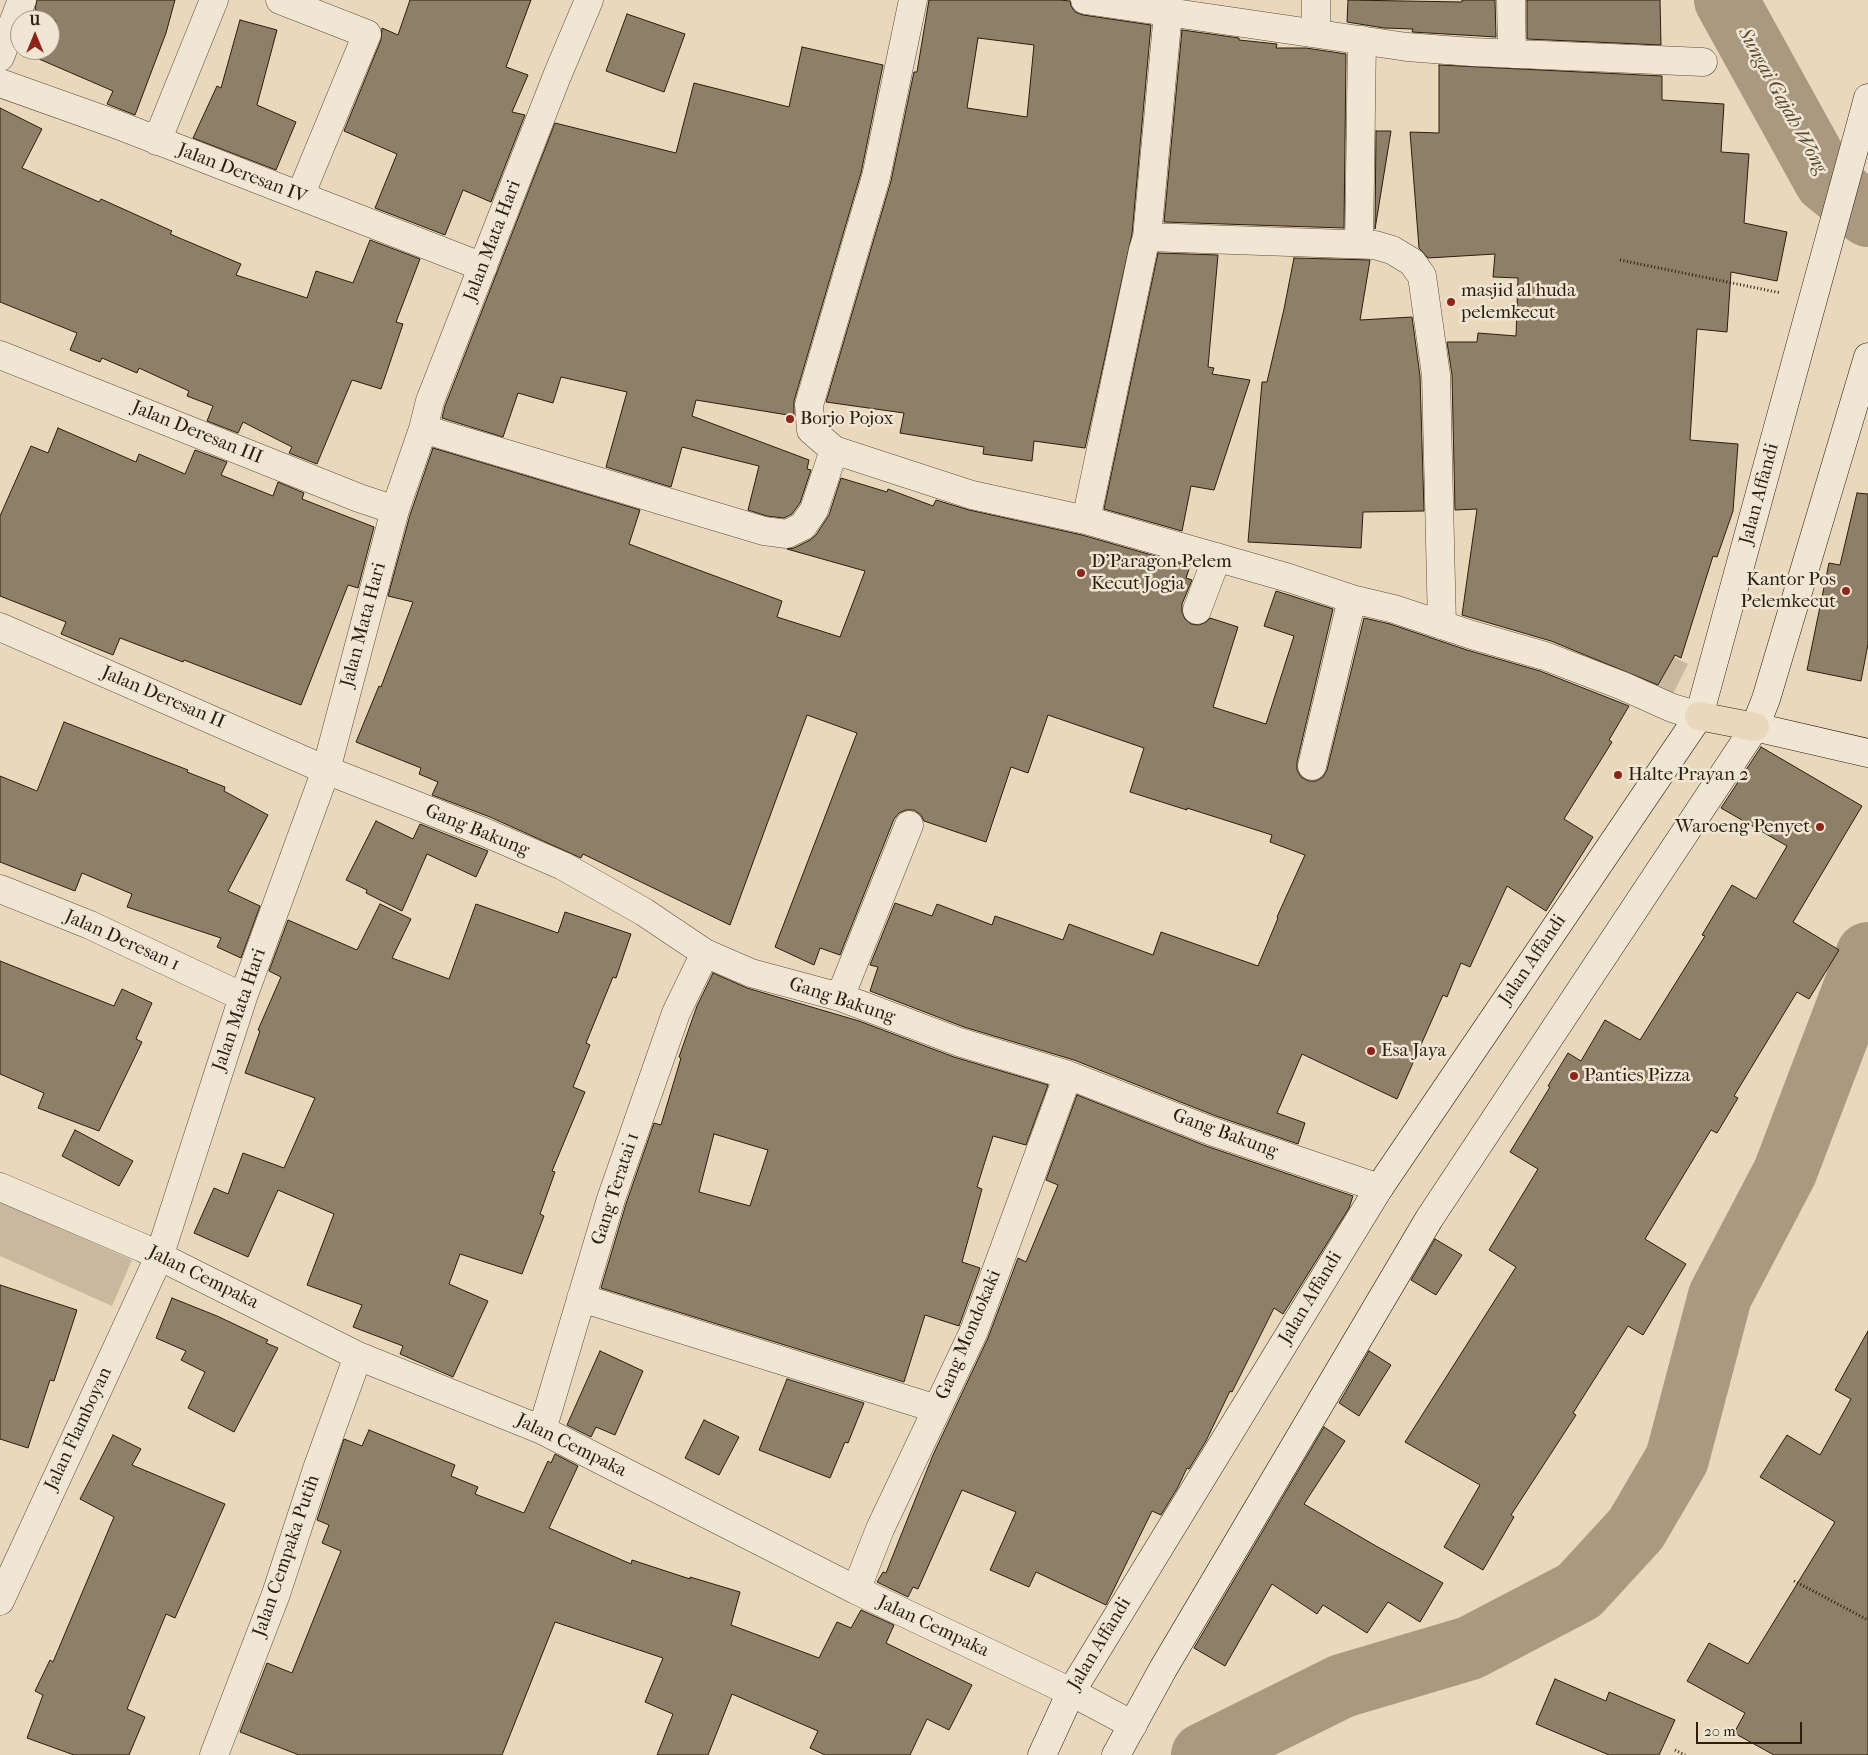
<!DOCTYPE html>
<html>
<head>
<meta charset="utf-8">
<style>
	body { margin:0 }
	#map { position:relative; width:1868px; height:1755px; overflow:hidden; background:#e9d8bc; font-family:"IM FELL French Canon",serif }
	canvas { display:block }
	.north { position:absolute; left:10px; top:10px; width:50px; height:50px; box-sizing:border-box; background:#f1e6d3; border:1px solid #a29684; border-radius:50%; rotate:0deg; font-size:14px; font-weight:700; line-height:20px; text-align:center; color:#2c1e0d }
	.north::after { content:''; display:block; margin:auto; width:18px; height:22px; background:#8f2418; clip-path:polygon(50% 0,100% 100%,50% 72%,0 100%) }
	.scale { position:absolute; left:1696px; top:1722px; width:106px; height:22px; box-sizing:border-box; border:2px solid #2c1e0d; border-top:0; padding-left:6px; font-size:15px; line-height:18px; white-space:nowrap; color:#2c1e0d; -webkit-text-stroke:4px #f1e6d3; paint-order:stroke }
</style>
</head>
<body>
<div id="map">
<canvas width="1868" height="1755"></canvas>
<div class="north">U</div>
<div class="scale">20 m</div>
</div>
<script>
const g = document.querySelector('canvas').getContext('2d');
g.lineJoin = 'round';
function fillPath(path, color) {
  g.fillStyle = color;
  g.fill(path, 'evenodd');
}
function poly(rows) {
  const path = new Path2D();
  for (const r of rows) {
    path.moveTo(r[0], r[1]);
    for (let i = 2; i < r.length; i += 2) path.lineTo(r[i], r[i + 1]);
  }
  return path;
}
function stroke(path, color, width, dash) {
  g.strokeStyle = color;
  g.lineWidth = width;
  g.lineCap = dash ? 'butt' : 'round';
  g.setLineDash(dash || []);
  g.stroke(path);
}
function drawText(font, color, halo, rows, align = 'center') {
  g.font = font + ' "IM FELL French Canon",serif';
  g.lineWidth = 5;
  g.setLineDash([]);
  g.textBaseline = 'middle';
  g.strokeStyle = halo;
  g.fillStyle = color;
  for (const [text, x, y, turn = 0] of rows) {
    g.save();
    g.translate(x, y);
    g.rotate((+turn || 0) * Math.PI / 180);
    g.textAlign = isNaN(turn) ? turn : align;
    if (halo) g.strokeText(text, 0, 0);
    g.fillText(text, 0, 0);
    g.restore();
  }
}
fillPath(poly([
	[1674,657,1688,664,1670,700,1655,692],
	[0,1202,132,1260,112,1306,0,1256]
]), '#c9b89e');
stroke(poly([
	[1726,0,1826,181,1868,215],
	[1203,1755,1342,1686,1470,1648,1579,1591,1636,1529,1677,1459,1720,1296,1785,1172,1868,954]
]), '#a99980', 64);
const building = poly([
	[37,0,175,0,166,33,135,115,107,104,113,91,39,59,43,50,50,50,50,34,56,21,35,9,37,0],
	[410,0,531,0,506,67,528,75,512,112,525,115,491,202,463,190,445,235,375,208,397,154,344,131,381,40,382,28,398,35,410,0],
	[929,0,1060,0,1070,1,1071,6,1075,12,1083,15,1151,25,1132,234,1085,448,1034,441,1032,461,983,454,984,447,900,433,904,413,826,402,891,181,914,72,917,72,929,0],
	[978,38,1034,45,1027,117,967,108,978,38],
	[1348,0,1462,2,1462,0,1495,0,1496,37,1412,32,1413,29,1384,28,1347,22,1348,0],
	[1527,0,1660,0,1661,45,1527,39,1527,0],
	[627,14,685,34,664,92,606,71,627,14],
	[240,20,277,30,257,105,296,122,276,170,193,138,217,86,221,88,240,20],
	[1182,30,1239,38,1239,40,1277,44,1276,48,1306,48,1346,54,1344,228,1164,222,1182,30],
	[802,47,883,65,861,173,794,401,794,416,696,400,692,416,809,460,807,469,811,470,800,503,792,514,784,518,767,516,748,510,759,466,682,447,671,487,606,467,627,392,561,377,553,403,518,393,503,437,442,418,445,406,555,123,676,153,694,83,789,107,802,47],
	[1439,65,1662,76,1662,100,1724,104,1721,152,1749,154,1744,223,1787,232,1777,281,1731,272,1727,332,1697,329,1690,440,1738,444,1733,511,1717,557,1713,556,1681,658,1675,655,1658,685,1551,641,1462,615,1477,509,1455,510,1452,375,1447,342,1477,342,1478,333,1516,336,1518,278,1493,277,1495,254,1428,258,1419,248,1410,132,1439,133,1439,65],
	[0,108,42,129,22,168,99,202,101,199,172,231,170,234,241,264,236,275,307,298,316,271,353,283,370,240,420,259,396,322,403,324,381,389,352,380,317,464,289,453,292,447,243,422,238,433,207,421,213,406,187,396,189,391,139,368,137,373,102,358,100,362,70,350,77,333,0,302,0,108],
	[1376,131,1391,131,1375,229,1376,131],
	[1158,253,1218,255,1208,367,1214,368,1212,374,1250,380,1214,490,1191,486,1182,531,1104,509,1158,253],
	[1294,258,1370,260,1360,320,1412,317,1420,376,1424,511,1363,512,1361,548,1248,542,1262,382,1267,382,1284,309,1294,258],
	[58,428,136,462,139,454,185,474,195,450,227,462,221,475,273,496,278,482,304,493,302,499,374,527,358,588,348,585,301,705,184,660,183,662,120,638,113,655,61,634,66,622,0,596,0,516,31,446,48,453,58,428],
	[433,448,640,510,629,544,782,601,777,617,840,637,865,571,787,549,794,548,810,540,816,535,829,515,841,478,887,492,888,489,933,506,936,500,969,510,1082,535,1190,566,1186,578,1192,580,1182,604,1182,612,1185,619,1191,624,1199,625,1206,622,1210,618,1238,627,1213,707,1266,724,1294,636,1264,626,1276,591,1333,609,1297,762,1297,770,1301,777,1309,781,1316,781,1323,777,1327,770,1364,618,1390,624,1467,650,1540,671,1629,706,1609,740,1612,742,1564,819,1593,837,1546,911,1507,886,1470,967,1461,963,1447,997,1443,995,1397,1099,1302,1054,1277,1113,1305,1123,1298,1144,1216,1116,1074,1060,964,1027,870,991,878,967,870,965,895,903,932,916,937,904,992,925,995,916,1063,940,1069,924,1153,955,1161,932,1258,966,1278,918,1277,917,1305,855,1270,842,1272,835,1187,808,1187,810,1130,792,1144,748,1048,715,1028,773,1011,767,986,842,924,821,921,815,914,810,906,810,899,813,894,819,840,955,820,948,814,965,775,947,857,733,807,715,730,925,583,854,581,858,490,817,432,795,438,782,419,774,421,768,356,742,379,686,381,687,413,602,388,596,410,515,433,448],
	[1857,493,1868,494,1868,644,1861,681,1807,670,1829,563,1840,565,1857,493],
	[64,722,188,770,187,772,225,787,224,791,268,815,228,891,260,906,241,958,217,947,221,938,127,907,132,894,82,873,75,891,0,862,0,776,37,791,64,722],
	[1761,747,1862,806,1793,922,1839,950,1809,999,1797,992,1734,1096,1738,1098,1717,1133,1711,1130,1645,1239,1686,1264,1643,1335,1628,1326,1573,1413,1576,1415,1511,1515,1514,1517,1483,1570,1444,1547,1480,1485,1405,1442,1516,1267,1489,1250,1538,1169,1510,1152,1550,1087,1548,1086,1568,1053,1581,1061,1605,1020,1640,1040,1705,936,1702,935,1732,885,1756,899,1787,846,1721,808,1761,747],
	[376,821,413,839,420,824,488,851,476,877,427,854,402,911,366,893,367,890,346,880,376,821],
	[380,904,411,919,392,958,449,979,476,904,558,933,565,912,631,934,616,978,613,977,586,1043,590,1045,573,1087,585,1092,552,1171,555,1172,540,1214,544,1216,522,1274,460,1254,449,1284,488,1301,453,1377,400,1354,403,1346,353,1327,362,1305,307,1285,334,1214,278,1190,248,1257,194,1233,214,1188,228,1194,243,1153,284,1168,315,1098,245,1073,260,1031,258,1030,281,977,269,971,288,920,357,950,380,904],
	[0,961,114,1006,122,989,152,1003,136,1039,142,1042,99,1131,38,1108,44,1093,0,1074,0,961],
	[713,973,747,988,859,1021,954,1057,1048,1085,1026,1145,993,1136,977,1187,982,1189,962,1262,980,1268,959,1326,925,1315,904,1382,601,1288,626,1204,654,1123,661,1125,681,1058,679,1057,697,1006,713,973],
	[714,1134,768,1150,750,1206,699,1192,714,1134],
	[1077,1095,1206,1146,1353,1196,1349,1208,1283,1314,1274,1308,1232,1392,1230,1391,1206,1441,1189,1469,1187,1468,1178,1487,1161,1515,1152,1511,1106,1605,1036,1572,1029,1587,990,1570,1016,1512,962,1490,918,1589,913,1587,908,1597,877,1582,883,1572,886,1573,933,1455,988,1338,1018,1258,1026,1262,1058,1185,1046,1180,1077,1095],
	[75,1130,133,1161,119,1186,62,1156,75,1130],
	[1435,1239,1462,1255,1436,1295,1411,1280,1435,1239],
	[0,1285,77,1310,54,1381,50,1380,28,1448,0,1439,0,1285],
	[172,1298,217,1316,268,1340,266,1343,278,1348,234,1432,188,1408,205,1372,181,1360,186,1351,156,1338,172,1298],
	[1868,1331,1868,1755,1774,1755,1734,1733,1745,1713,1687,1681,1709,1643,1748,1664,1835,1522,1760,1477,1787,1435,1820,1455,1851,1399,1835,1390,1868,1331],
	[600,1351,643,1371,615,1435,596,1427,591,1437,567,1425,600,1351],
	[1369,1351,1391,1365,1359,1416,1339,1403,1369,1351],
	[787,1379,864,1403,848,1443,845,1442,830,1478,759,1450,787,1379],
	[704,1420,739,1437,719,1475,685,1458,704,1420],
	[1324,1427,1345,1441,1304,1504,1376,1546,1443,1583,1420,1622,1388,1602,1367,1633,1323,1605,1317,1614,1272,1584,1225,1666,1194,1648,1324,1427],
	[369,1430,455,1465,451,1476,478,1487,475,1494,524,1513,548,1461,551,1463,555,1454,578,1466,549,1528,631,1564,632,1560,690,1579,690,1577,740,1592,731,1625,819,1658,837,1622,851,1628,861,1610,894,1625,886,1643,972,1685,949,1730,927,1719,910,1755,825,1755,810,1748,818,1731,732,1694,708,1755,657,1755,673,1714,645,1702,663,1658,555,1622,502,1755,299,1755,240,1732,267,1663,292,1673,341,1551,322,1543,329,1525,317,1520,344,1439,362,1446,369,1430],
	[113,1435,141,1449,132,1465,225,1504,175,1618,166,1614,127,1709,145,1717,129,1755,74,1755,27,1738,43,1695,35,1691,50,1660,53,1662,114,1517,80,1499,113,1435],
	[1555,1679,1606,1701,1609,1692,1675,1720,1659,1755,1609,1755,1536,1724,1555,1679]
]);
fillPath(building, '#8e7f68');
stroke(building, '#2c1e0d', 1);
const street = poly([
	[280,0,367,34,300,196],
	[913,0,876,177,809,405,811,430,834,450,972,495,1086,520,1289,578,1352,599,1394,609,1472,635,1545,656,1623,686,1672,708,1699,716],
	[1085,0,1407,47,1472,52,1703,62],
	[1511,0,1512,54],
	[1316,33,1316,0],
	[0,57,22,0],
	[0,83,118,125,483,267],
	[157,141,214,0],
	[1147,237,1375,245,1392,250,1412,262,1422,276,1436,375,1442,625],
	[1359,244,1362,40],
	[0,355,359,498,395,510],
	[423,429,764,531,787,534,803,526,814,510,834,450],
	[1086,520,1143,250,1147,237,1168,13],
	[1197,610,1217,557],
	[0,627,326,770,484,832,563,866,644,912,705,953,751,973,840,997,959,1042,1068,1075,1211,1131,1379,1188],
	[1312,766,1352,599],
	[0,889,90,925,243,997],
	[840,997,909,825],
	[0,1187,143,1248,358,1356,542,1430,856,1590,1071,1692,1133,1725],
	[581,1298,937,1409],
	[542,1430,611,1199,676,1013,705,953],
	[856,1590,880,1529,974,1331,1068,1075],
	[0,1601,159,1257,243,997,326,770,395,510,423,429,430,401,557,76,589,0],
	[214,1755,276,1594,317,1469,358,1356]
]);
const secondary = poly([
	[1755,727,1868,753],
	[1042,1755,1071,1692,1379,1188,1699,716,1868,98],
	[1116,1755,1163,1669,1429,1219,1755,727,1766,699,1868,357]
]);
const primary = poly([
	[1699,716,1755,727]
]);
stroke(street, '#5b4c39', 29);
stroke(secondary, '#2c1e0d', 29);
stroke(primary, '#2c1e0d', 29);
stroke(poly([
	[1620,260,1781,293],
	[1794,1581,1868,1620],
	[1675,1750,1685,1755]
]), '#2c1e0d', 3, [1, 2.5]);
stroke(street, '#f1e6d3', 28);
stroke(secondary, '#f1e6d3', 28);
stroke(primary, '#e9d8bc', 28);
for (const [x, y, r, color] of [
	[1451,302,5,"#8f2418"],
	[790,419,5,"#8f2418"],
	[1081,573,5,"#8f2418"],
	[1846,591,5,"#8f2418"],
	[1618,775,5,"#8f2418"],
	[1820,827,5,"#8f2418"],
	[1371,1051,5,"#8f2418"],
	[1574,1076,5,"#8f2418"]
]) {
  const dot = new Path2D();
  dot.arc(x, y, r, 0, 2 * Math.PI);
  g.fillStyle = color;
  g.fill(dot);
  stroke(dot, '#f1e6d3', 2);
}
drawText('19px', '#2c1e0d', '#f1e6d3', [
	["Jalan Deresan IV",242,174,21],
	["Jalan Mata Hari",493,241,-69],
	["Jalan Deresan III",197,433,22],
	["Jalan Affandi",1760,494,-75],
	["Jalan Mata Hari",364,625,-75],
	["Jalan Deresan II",163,698,23],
	["Gang Bakung",477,831,22],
	["Jalan Deresan 1",122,941,24],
	["Jalan Affandi",1533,960,-56],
	["Gang Bakung",842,1001,18],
	["Jalan Mata Hari",240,1010,-71],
	["Gang Bakung",1225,1134,20],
	["Gang Teratai 1",616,1189,-72],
	["Jalan Cempaka",203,1278,26],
	["Jalan Affandi",1311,1298,-59],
	["Gang Mondokaki",969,1335,-67],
	["Jalan Flamboyan",79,1429,-65],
	["Jalan Cempaka",571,1446,26],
	["Jalan Cempaka Putih",287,1556,-71],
	["Jalan Cempaka",933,1627,25],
	["Jalan Affandi",1100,1644,-59]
]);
drawText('19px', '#2c1e0d', '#f1e6d3', [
	["masjid al huda",1461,291],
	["pelemkecut",1461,313],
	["Borjo Pojox",800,419],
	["D'Paragon Pelem",1091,562],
	["Kecut Jogja",1091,584],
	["Kantor Pos",1836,580,"right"],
	["Pelemkecut",1836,602,"right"],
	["Halte Prayan 2",1628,775],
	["Waroeng Penyet",1810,827,"right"],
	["Esa Jaya",1381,1051],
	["Panties Pizza",1584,1076]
], 'left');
drawText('italic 20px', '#584935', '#f1e6d3', [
	["Sungai Gajah Wong",1782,101,61]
]);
</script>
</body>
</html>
